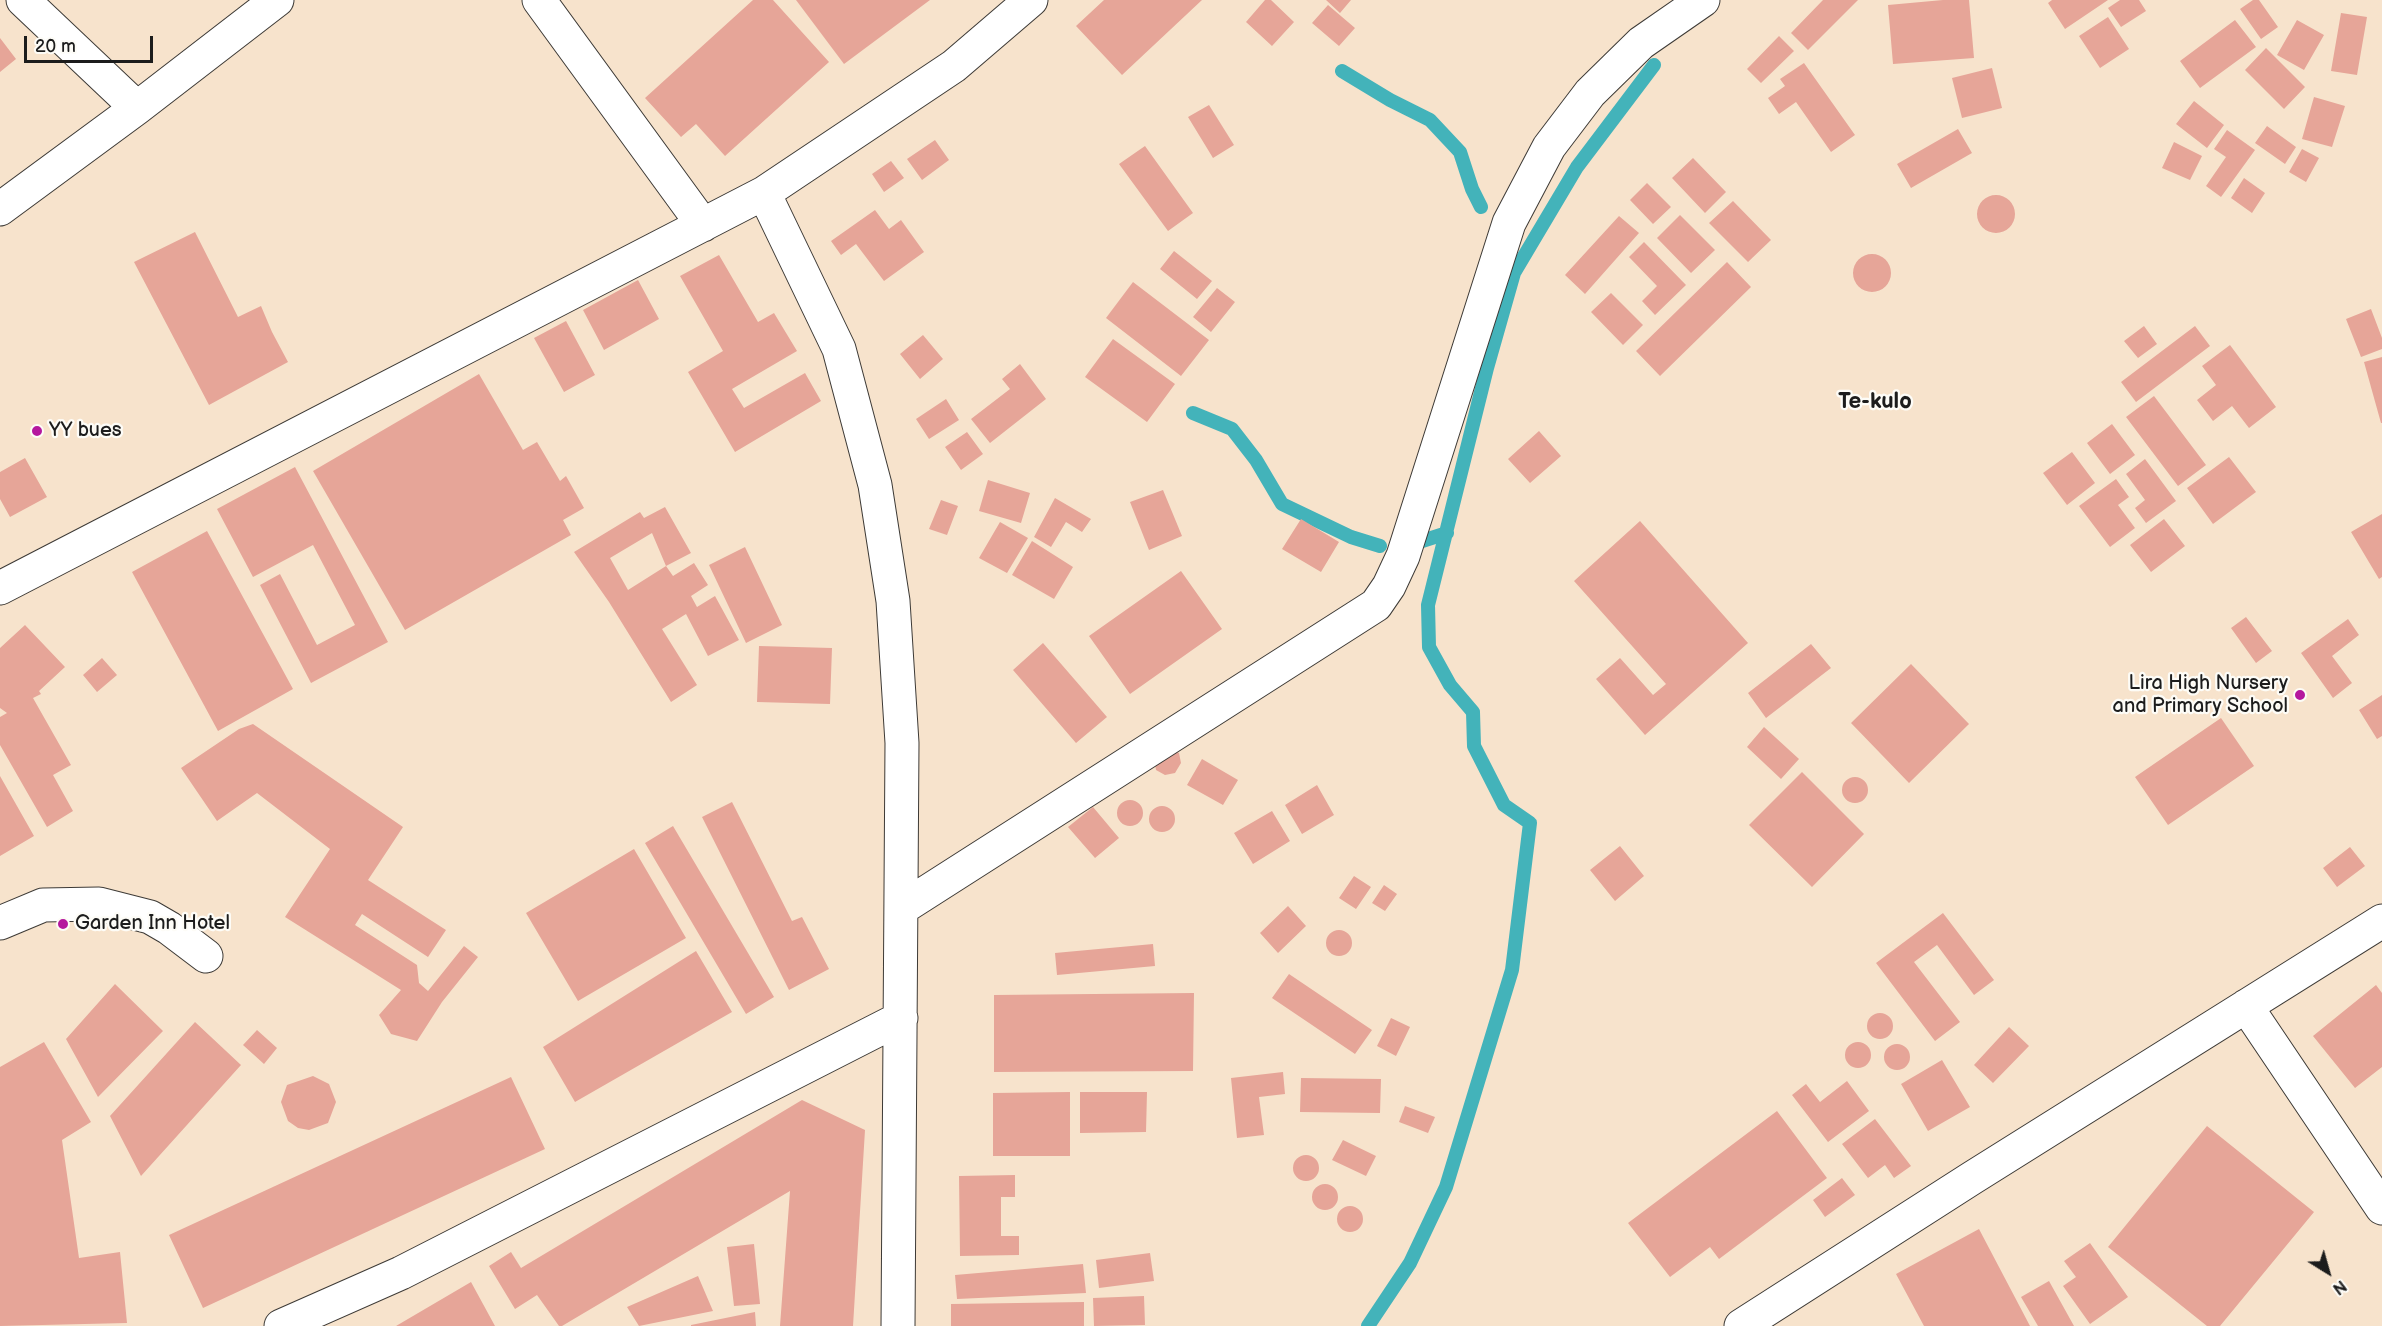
<!DOCTYPE html>
<html>
<head>
<meta charset="utf-8">
<style>
	body { margin:0 }
	#map { position:relative; width:2382px; height:1326px; overflow:hidden; background:#f7e3cc; font-family:"Balsamiq Sans",sans-serif }
	canvas { display:block }
	.north { position:absolute; left:2298px; top:1242px; width:60px; height:60px; -webkit-text-stroke:4px #fdfcf7; paint-order:stroke; rotate:143deg; font-size:16px; font-weight:700; line-height:24px; text-align:center; color:#1c1c1c }
	.north::after { content:''; display:block; margin:auto; width:21px; height:27px; background:#1c1c1c; clip-path:polygon(50% 0,100% 100%,50% 72%,0 100%) }
	.scale { position:absolute; left:24px; top:36px; width:129px; height:27px; box-sizing:border-box; border:3px solid #1c1c1c; border-top:0; padding-left:8px; font-size:18px; line-height:21px; white-space:nowrap; color:#1c1c1c; -webkit-text-stroke:4px #fdfcf7; paint-order:stroke }
</style>
</head>
<body>
<div id="map">
<canvas width="2382" height="1326"></canvas>
<div class="north">N</div>
<div class="scale">20 m</div>
</div>
<script>
const g = document.querySelector('canvas').getContext('2d');
g.lineJoin = 'round';
function poly(rows) {
  const path = new Path2D();
  for (const r of rows) {
    if (r.length === 3) {
      path.moveTo(r[0] + r[2], r[1]);
      path.arc(r[0], r[1], r[2], 0, 2 * Math.PI);
      continue;
    }
    path.moveTo(r[0], r[1]);
    for (let i = 2; i < r.length; i += 2) path.lineTo(r[i], r[i + 1]);
  }
  return path;
}
function stroke(path, color, width, dash) {
  g.strokeStyle = color;
  g.lineWidth = width;
  g.lineCap = dash ? 'butt' : 'round';
  g.setLineDash(dash || []);
  g.stroke(path);
}
function fillPath(path, color) {
  g.fillStyle = color;
  g.fill(path, 'evenodd');
}
function drawText(font, color, halo, rows, align = 'center') {
  g.font = font + ' "Balsamiq Sans",sans-serif';
  g.lineWidth = 4.5;
  g.setLineDash([]);
  g.textBaseline = 'middle';
  g.strokeStyle = halo;
  g.fillStyle = color;
  for (const [text, x, y, turn = 0] of rows) {
    g.save();
    g.translate(x, y);
    g.rotate((+turn || 0) * Math.PI / 180);
    g.textAlign = isNaN(turn) ? turn : align;
    if (halo) g.strokeText(text, 0, 0);
    g.fillText(text, 0, 0);
    g.restore();
  }
}
stroke(poly([
	[1342,71,1390,100,1430,120,1460,152,1472,189,1481,207],
	[1193,413,1232,429,1256,460,1282,504,1351,537,1380,546],
	[1419,542,1447,533],
	[1368,1326,1410,1263,1446,1187,1512,970,1530,823,1504,805,1474,746,1473,712,1450,685,1429,647,1428,605,1487,368,1514,273,1577,167,1654,65]
]), '#43b3ba', 14);
fillPath(poly([
	[753,0,773,0,829,62,725,156,696,124,681,137,645,98],
	[796,0,930,0,844,64],
	[1104,0,1202,0,1122,75,1076,26],
	[1265,0,1271,0,1294,22,1272,46,1246,22],
	[1326,0,1351,0,1340,13],
	[1823,0,1858,0,1808,50,1791,33],
	[1943,0,1969,0,1974,58,1893,64,1888,5],
	[2052,0,2108,0,2065,29,2048,3],
	[2120,0,2139,0,2146,11,2121,27,2108,8],
	[2253,0,2259,0,2278,27,2261,39,2240,9],
	[1328,5,1355,28,1339,46,1312,23],
	[2341,13,2367,17,2357,75,2331,71],
	[2108,17,2129,49,2100,68,2079,36],
	[2235,20,2256,47,2200,88,2180,61],
	[2297,20,2324,35,2304,70,2277,55],
	[1779,36,1794,51,1761,83,1747,69],
	[0,38,16,59,0,72],
	[2266,48,2305,87,2284,109,2245,70],
	[1804,63,1855,135,1831,152,1796,102,1779,114,1768,98,1785,86,1780,79],
	[1992,68,2002,108,1962,118,1952,78],
	[2314,97,2345,106,2332,147,2302,139],
	[2194,101,2224,125,2207,148,2176,124],
	[1209,105,1234,145,1213,158,1188,117],
	[2267,126,2296,147,2285,164,2255,143],
	[1958,129,1972,153,1911,188,1897,164],
	[2227,130,2255,150,2221,197,2206,186,2226,157,2214,149],
	[935,140,949,160,922,180,907,159],
	[2174,142,2202,156,2190,180,2162,168],
	[1145,146,1193,213,1168,231,1119,164],
	[2302,149,2319,158,2306,182,2289,172],
	[1693,158,1726,192,1705,213,1672,178],
	[891,161,904,178,884,192,872,174],
	[2244,178,2265,193,2252,213,2231,198],
	[1647,183,1671,207,1653,224,1630,200],
	[1996,214,19],
	[1733,201,1771,240,1748,262,1709,223],
	[875,210,889,229,901,220,924,252,884,281,856,244,841,255,831,241],
	[1680,215,1715,250,1691,273,1657,238],
	[1619,216,1639,233,1585,294,1565,275],
	[195,232,238,317,261,306,272,332,288,362,209,405,134,262],
	[1644,242,1686,285,1655,315,1642,301,1657,286,1629,257],
	[1174,251,1212,281,1197,299,1160,269],
	[1872,273,19],
	[719,255,758,322,774,313,797,351,732,389,744,408,805,373,821,401,735,452,688,372,723,351,680,276],
	[1727,262,1751,287,1660,376,1636,351],
	[638,280,659,319,604,350,583,310],
	[1133,282,1209,340,1181,376,1106,318],
	[1217,288,1235,302,1211,332,1193,317],
	[1611,293,1643,325,1623,345,1591,312],
	[2371,309,2382,338,2382,349,2361,357,2346,319],
	[566,321,595,375,564,392,534,338],
	[2144,326,2157,344,2138,358,2124,341],
	[2195,326,2210,346,2136,402,2121,382],
	[923,335,943,359,920,379,900,354],
	[1113,339,1175,384,1147,422,1085,377],
	[2230,345,2276,407,2249,428,2232,406,2213,421,2197,400,2216,385,2202,366],
	[2382,357,2382,423,2381,423,2364,362],
	[1020,364,1046,399,990,443,971,419,1010,389,1002,379],
	[479,374,523,450,537,442,560,481,566,476,584,508,563,520,571,535,405,630,313,471],
	[2154,396,2206,465,2178,486,2126,417],
	[946,399,959,420,929,439,916,419],
	[2112,424,2135,455,2110,474,2087,443],
	[1539,431,1561,456,1530,483,1508,459],
	[967,432,983,454,961,470,945,447],
	[2072,452,2095,483,2067,505,2043,473],
	[2229,457,2256,492,2213,524,2187,488],
	[25,458,47,497,10,517,0,499,0,472],
	[2145,459,2176,501,2146,523,2135,508,2145,500,2126,474],
	[295,467,388,642,311,683,260,585,280,574,317,645,355,625,313,545,253,577,217,509],
	[2116,479,2129,497,2118,505,2135,528,2110,547,2079,506],
	[988,480,1030,493,1021,523,979,511],
	[1163,490,1182,536,1149,550,1130,502],
	[1055,498,1091,519,1082,532,1066,522,1051,547,1034,537],
	[941,500,958,506,947,535,929,529],
	[665,507,691,553,666,566,652,533,610,558,628,590,666,566,673,576,694,563,708,585,691,596,697,607,715,596,739,640,708,656,686,614,662,629,697,685,671,702,609,602,574,552,640,512,644,518],
	[2382,514,2382,577,2379,579,2351,532],
	[1301,519,1339,542,1321,572,1282,549],
	[2164,519,2185,546,2151,572,2130,545],
	[1640,521,1748,643,1645,735,1596,679,1620,658,1653,695,1666,684,1574,581],
	[1000,522,1028,538,1007,573,979,558],
	[207,531,293,689,218,731,132,572],
	[1032,541,1073,567,1054,599,1012,575],
	[745,547,782,625,746,643,709,565],
	[1181,571,1222,629,1130,694,1089,636],
	[2246,617,2272,651,2256,663,2231,628],
	[2348,619,2359,635,2332,656,2352,683,2333,698,2301,653],
	[25,625,65,667,39,691,41,694,33,698,71,765,53,775,73,811,47,827,0,745,0,717,7,713,0,708,0,648],
	[1043,643,1107,717,1076,743,1013,670],
	[1811,644,1831,668,1766,718,1748,693],
	[759,646,832,648,830,704,757,702],
	[102,658,117,675,97,692,83,675],
	[1911,664,1969,724,1909,783,1851,723],
	[2382,695,2382,736,2377,739,2359,710],
	[2221,718,2254,766,2168,825,2135,777],
	[253,724,403,827,368,880,446,930,428,957,362,914,355,925,417,965,419,983,428,991,464,946,478,957,442,1002,417,1041,391,1034,379,1015,401,990,285,917,330,849,257,793,217,821,181,768,239,729],
	[1764,727,1799,759,1781,779,1747,747],
	[1169,748,1179,753,1181,763,1175,773,1165,775,1156,770,1154,759],
	[1202,759,1238,780,1223,805,1187,785],
	[1802,772,1864,834,1812,887,1749,825],
	[0,776,34,836,0,856],
	[1855,790,13],
	[1317,785,1334,815,1302,834,1285,805],
	[1130,813,13],
	[732,802,792,921,802,917,829,969,789,990,702,817],
	[1162,819,13],
	[1093,807,1119,838,1095,858,1068,827],
	[1272,811,1290,841,1253,864,1234,833],
	[673,826,774,997,746,1014,645,843],
	[1620,846,1644,876,1615,901,1590,870],
	[2350,847,2365,866,2337,887,2323,868],
	[634,849,686,938,578,1001,526,913],
	[1354,876,1371,887,1356,909,1339,898],
	[1384,885,1397,894,1385,911,1372,903],
	[1288,906,1306,926,1278,953,1260,933],
	[1943,913,1994,980,1974,995,1937,945,1914,962,1960,1022,1935,1041,1876,963],
	[1339,943,13],
	[1153,944,1155,966,1057,975,1055,953],
	[696,951,732,1012,575,1102,543,1047],
	[1289,974,1372,1030,1355,1054,1272,998],
	[115,984,163,1031,98,1097,66,1039],
	[2376,985,2382,993,2382,1067,2355,1088,2313,1036],
	[1194,993,1193,1071,994,1072,994,995],
	[1880,1026,13],
	[1391,1018,1410,1027,1396,1056,1377,1046],
	[195,1022,241,1065,141,1176,110,1116],
	[2009,1027,2029,1046,1993,1083,1974,1065],
	[257,1030,277,1048,264,1064,243,1045],
	[1858,1055,13],
	[44,1042,91,1122,62,1140,79,1258,120,1252,127,1323,0,1326,0,1067],
	[1897,1057,13],
	[1942,1060,1970,1107,1928,1131,1901,1084],
	[1283,1072,1285,1094,1259,1097,1264,1135,1237,1138,1231,1078],
	[313,1076,329,1084,336,1102,328,1123,309,1130,298,1128,288,1121,281,1102,287,1085],
	[511,1077,545,1149,203,1308,169,1235],
	[1301,1078,1381,1079,1380,1113,1300,1112],
	[1847,1081,1869,1111,1828,1142,1792,1095,1806,1084,1820,1102],
	[1070,1092,1070,1156,993,1156,993,1093],
	[1080,1092,1147,1092,1146,1132,1080,1133],
	[802,1100,865,1130,853,1326,780,1326,790,1191,562,1326,559,1326,537,1295,515,1309,489,1266,511,1252,521,1268],
	[1405,1106,1435,1117,1428,1133,1399,1122],
	[1777,1111,1827,1178,1719,1259,1710,1247,1670,1277,1628,1223],
	[1875,1119,1911,1166,1894,1178,1885,1165,1868,1178,1842,1144],
	[2207,1126,2314,1212,2220,1326,2207,1326,2108,1247],
	[1343,1140,1376,1156,1366,1176,1332,1160],
	[1306,1168,13],
	[1015,1175,1015,1197,1001,1197,1001,1236,1019,1236,1019,1255,960,1256,959,1176],
	[1842,1178,1855,1195,1825,1217,1813,1200],
	[1325,1197,13],
	[1350,1219,13],
	[1979,1229,2030,1326,1924,1326,1896,1274],
	[2090,1243,2128,1297,2090,1324,2063,1286,2076,1277,2064,1261],
	[754,1244,760,1304,734,1306,727,1247],
	[1150,1253,1154,1281,1099,1288,1096,1260],
	[1083,1264,1086,1293,957,1299,955,1275],
	[698,1276,713,1311,639,1326,627,1307],
	[2049,1281,2074,1326,2038,1326,2021,1297],
	[471,1282,495,1326,396,1326],
	[1144,1296,1145,1325,1094,1326,1093,1298],
	[1084,1302,1084,1326,951,1326,951,1304],
	[755,1312,756,1326,691,1326,691,1325]
]), '#e6a598');
const minor = poly([
	[23,0,137,108],
	[539,0,703,225],
	[764,193,839,349,875,485,893,601,902,743,898,1326],
	[0,209,137,108,277,0],
	[0,588,764,193,954,66,1031,0],
	[902,908,1376,605,1389,586,1403,556,1509,223,1549,147,1590,93,1641,43,1703,0],
	[0,923,43,905,99,904,150,917,169,928,206,956],
	[2246,1006,2382,1208],
	[281,1326,401,1273,901,1018],
	[1741,1326,1972,1178,2382,921]
]);
stroke(minor, '#3d3a36', 35);
stroke(minor, '#fff', 33);
for (const [x, y, r, color] of [
	[37,431,6,"#b5179e"],
	[2300,695,6,"#b5179e"],
	[63,924,6,"#b5179e"]
]) {
  const dot = new Path2D();
  dot.arc(x, y, r, 0, 2 * Math.PI);
  g.fillStyle = color;
  g.fill(dot);
  stroke(dot, '#fdfcf7', 2);
}
drawText('20px', '#1c1c1c', '#fdfcf7', [
	["YY bues",49,431],
	["Lira High Nursery",2288,684,"right"],
	["and Primary School",2288,707,"right"],
	["Garden Inn Hotel",75,924]
], 'left');
drawText('bold 22px', '#1c1c1c', '#fdfcf7', [
	["Te-kulo",1875,402]
]);
</script>
</body>
</html>
